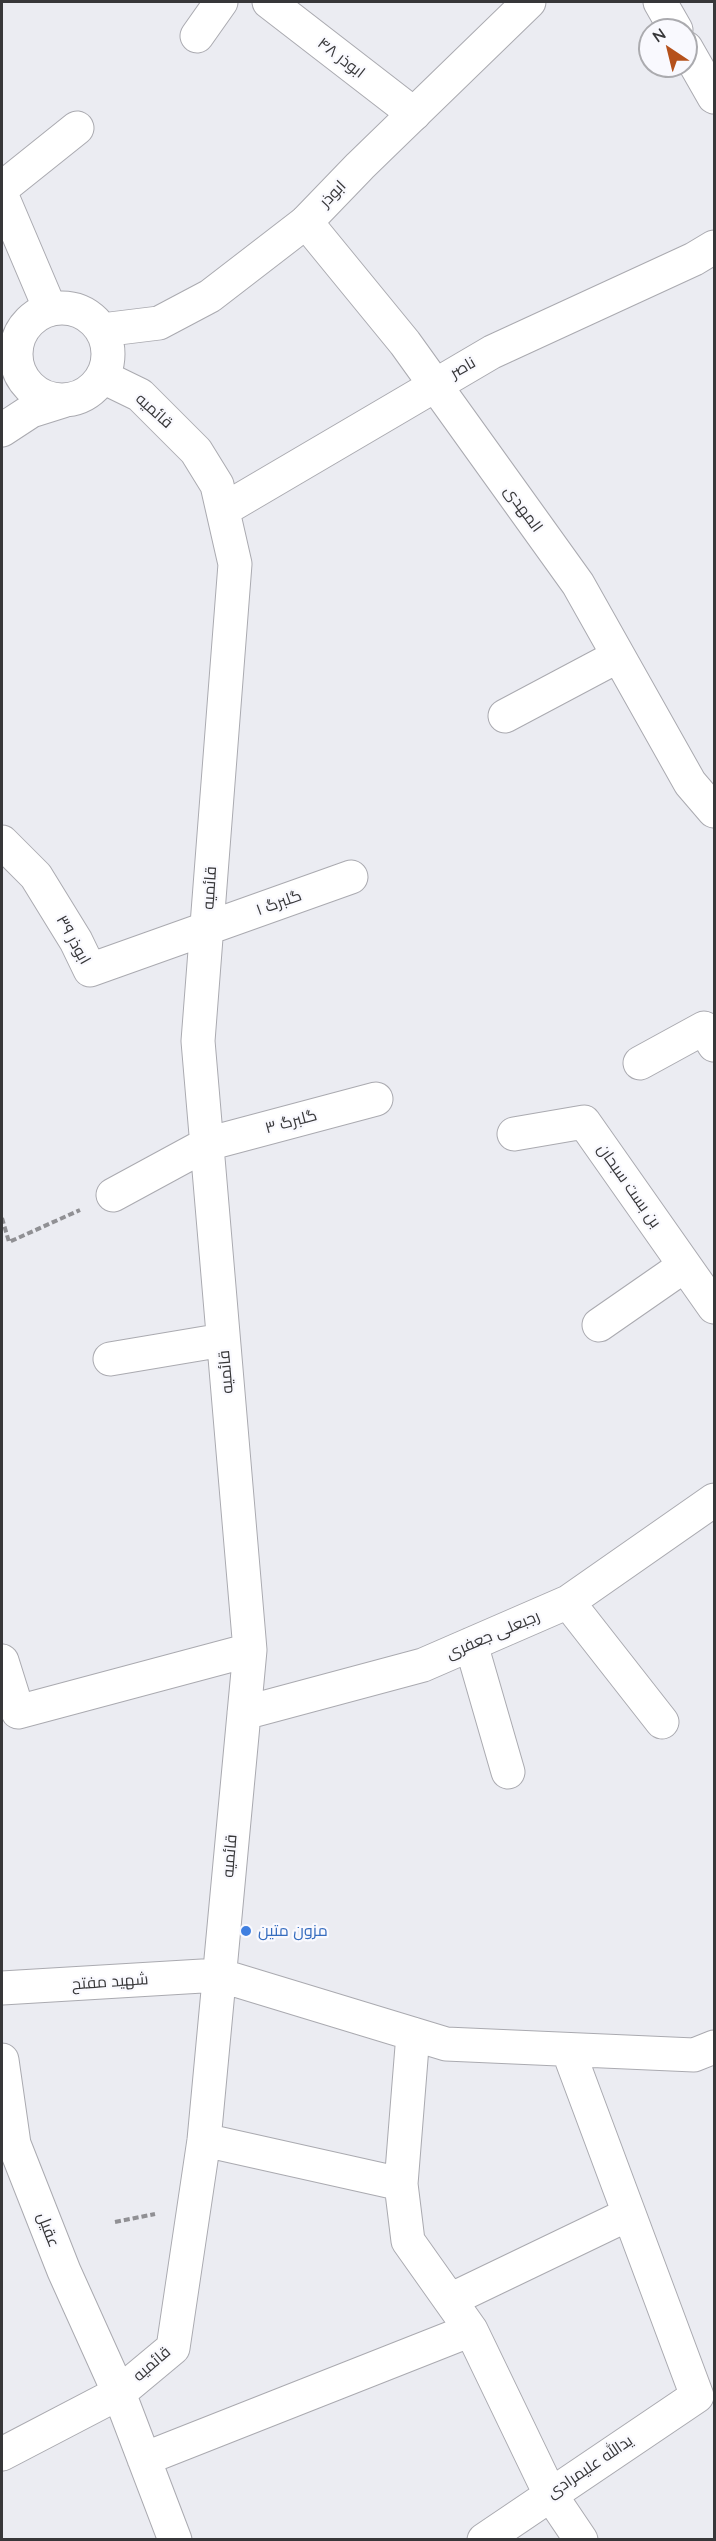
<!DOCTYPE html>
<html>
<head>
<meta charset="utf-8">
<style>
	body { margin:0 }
	#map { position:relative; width:716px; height:2541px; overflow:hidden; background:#ebecf2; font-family:Quicksand,sans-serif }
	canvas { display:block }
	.frame { position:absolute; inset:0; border:3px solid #373739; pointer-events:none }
	.north { position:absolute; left:638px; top:18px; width:60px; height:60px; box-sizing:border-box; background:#f9f9fe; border:2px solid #ababaf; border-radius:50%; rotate:325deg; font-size:16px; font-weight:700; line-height:24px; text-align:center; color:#373739 }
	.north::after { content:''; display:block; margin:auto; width:21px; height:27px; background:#b5511b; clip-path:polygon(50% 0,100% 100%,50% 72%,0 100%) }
</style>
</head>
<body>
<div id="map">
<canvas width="716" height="2541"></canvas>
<div class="frame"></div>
<div class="north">N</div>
</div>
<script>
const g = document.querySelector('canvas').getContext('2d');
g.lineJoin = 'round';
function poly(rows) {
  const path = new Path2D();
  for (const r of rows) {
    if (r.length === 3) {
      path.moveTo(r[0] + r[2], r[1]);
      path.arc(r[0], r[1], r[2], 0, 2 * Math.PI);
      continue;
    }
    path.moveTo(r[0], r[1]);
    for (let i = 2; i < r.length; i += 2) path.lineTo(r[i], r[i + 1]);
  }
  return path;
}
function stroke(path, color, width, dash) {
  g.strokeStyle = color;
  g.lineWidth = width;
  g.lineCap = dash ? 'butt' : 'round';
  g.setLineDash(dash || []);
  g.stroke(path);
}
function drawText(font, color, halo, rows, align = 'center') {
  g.font = font + ' Quicksand,Cairo,sans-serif';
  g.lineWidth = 4.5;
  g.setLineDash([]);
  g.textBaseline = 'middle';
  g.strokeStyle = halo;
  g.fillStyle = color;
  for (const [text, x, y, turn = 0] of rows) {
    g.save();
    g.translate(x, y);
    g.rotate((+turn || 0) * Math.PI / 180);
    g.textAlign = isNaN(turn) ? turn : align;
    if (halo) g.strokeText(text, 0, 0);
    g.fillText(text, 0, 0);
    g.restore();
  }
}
const minor = poly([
	[269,2,414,114],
	[660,2,676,30],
	[197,36,221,2],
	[686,48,714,97],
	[2,188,77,128],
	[2,196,50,309],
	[306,222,405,343,578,584,690,783,714,811],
	[223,510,492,352,694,259,714,247],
	[505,716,618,656],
	[2,842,36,876,76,941,90,970,351,877],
	[640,1063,704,1028,714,1045],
	[514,1134,584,1122,714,1307],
	[113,1195,207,1144,376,1099],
	[599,1325,684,1266],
	[110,1359,223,1340],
	[568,1602,662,1722],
	[471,1644,508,1772],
	[2,1661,18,1712,250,1650],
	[244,1713,423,1665,568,1602,714,1500],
	[2,1988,219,1975,446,2044,694,2055,714,2047],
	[413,2034,401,2184,408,2241,471,2330,550,2494,581,2540],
	[2,2060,14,2144,64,2271,119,2393,175,2540],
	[204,2140,401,2184],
	[450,2300,629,2214],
	[2,2454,119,2393,173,2348,204,2140,250,1650,198,1041,235,564,217,485,196,451,140,395,103,377],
	[144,2459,471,2330],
	[484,2540,697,2396,568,2050]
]);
const major = poly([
	[62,354,46],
	[102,330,159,323,210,296,306,222,360,166,529,2],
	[2,430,31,411,66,400]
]);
stroke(minor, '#aaaab0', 35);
stroke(major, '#aaaab0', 35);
stroke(poly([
	[2,1218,9,1242,80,1210],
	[115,2222,155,2214]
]), '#909094', 4, [6, 3]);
stroke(minor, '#fff', 33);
stroke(major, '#fff', 33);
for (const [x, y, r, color] of [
	[246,1931,6,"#3f7fe0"]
]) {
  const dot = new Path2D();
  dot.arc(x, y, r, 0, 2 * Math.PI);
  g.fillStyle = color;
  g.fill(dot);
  stroke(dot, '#f9f9fe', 2);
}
drawText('16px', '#373739', '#f9f9fe', [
	["ابوذر ۴۸",341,58,38],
	["ابوذر",333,194,-46],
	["ناصر",463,368,-30],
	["قائمیه",154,411,42],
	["المهدی",523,509,54],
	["قائمیه",210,888,-86],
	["گلبرگ ۱",279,903,-20],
	["ابوذر ۳۹",73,940,61],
	["گلبرگ ۳",291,1122,-15],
	["بن بست سبحان",629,1186,55],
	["قائمیه",226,1372,-95],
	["رجبعلی جعفری",493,1635,-23],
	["قائمیه",230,1856,-85],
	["شهید مفتح",110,1982,-4],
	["عقیل",48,2230,69],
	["قائمیه",152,2364,-41],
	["یدالله علیمرادی",590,2467,-34]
]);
drawText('16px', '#366cbe', '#f9f9fe', [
	["مزون متین",258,1931]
], 'left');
</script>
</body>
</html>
